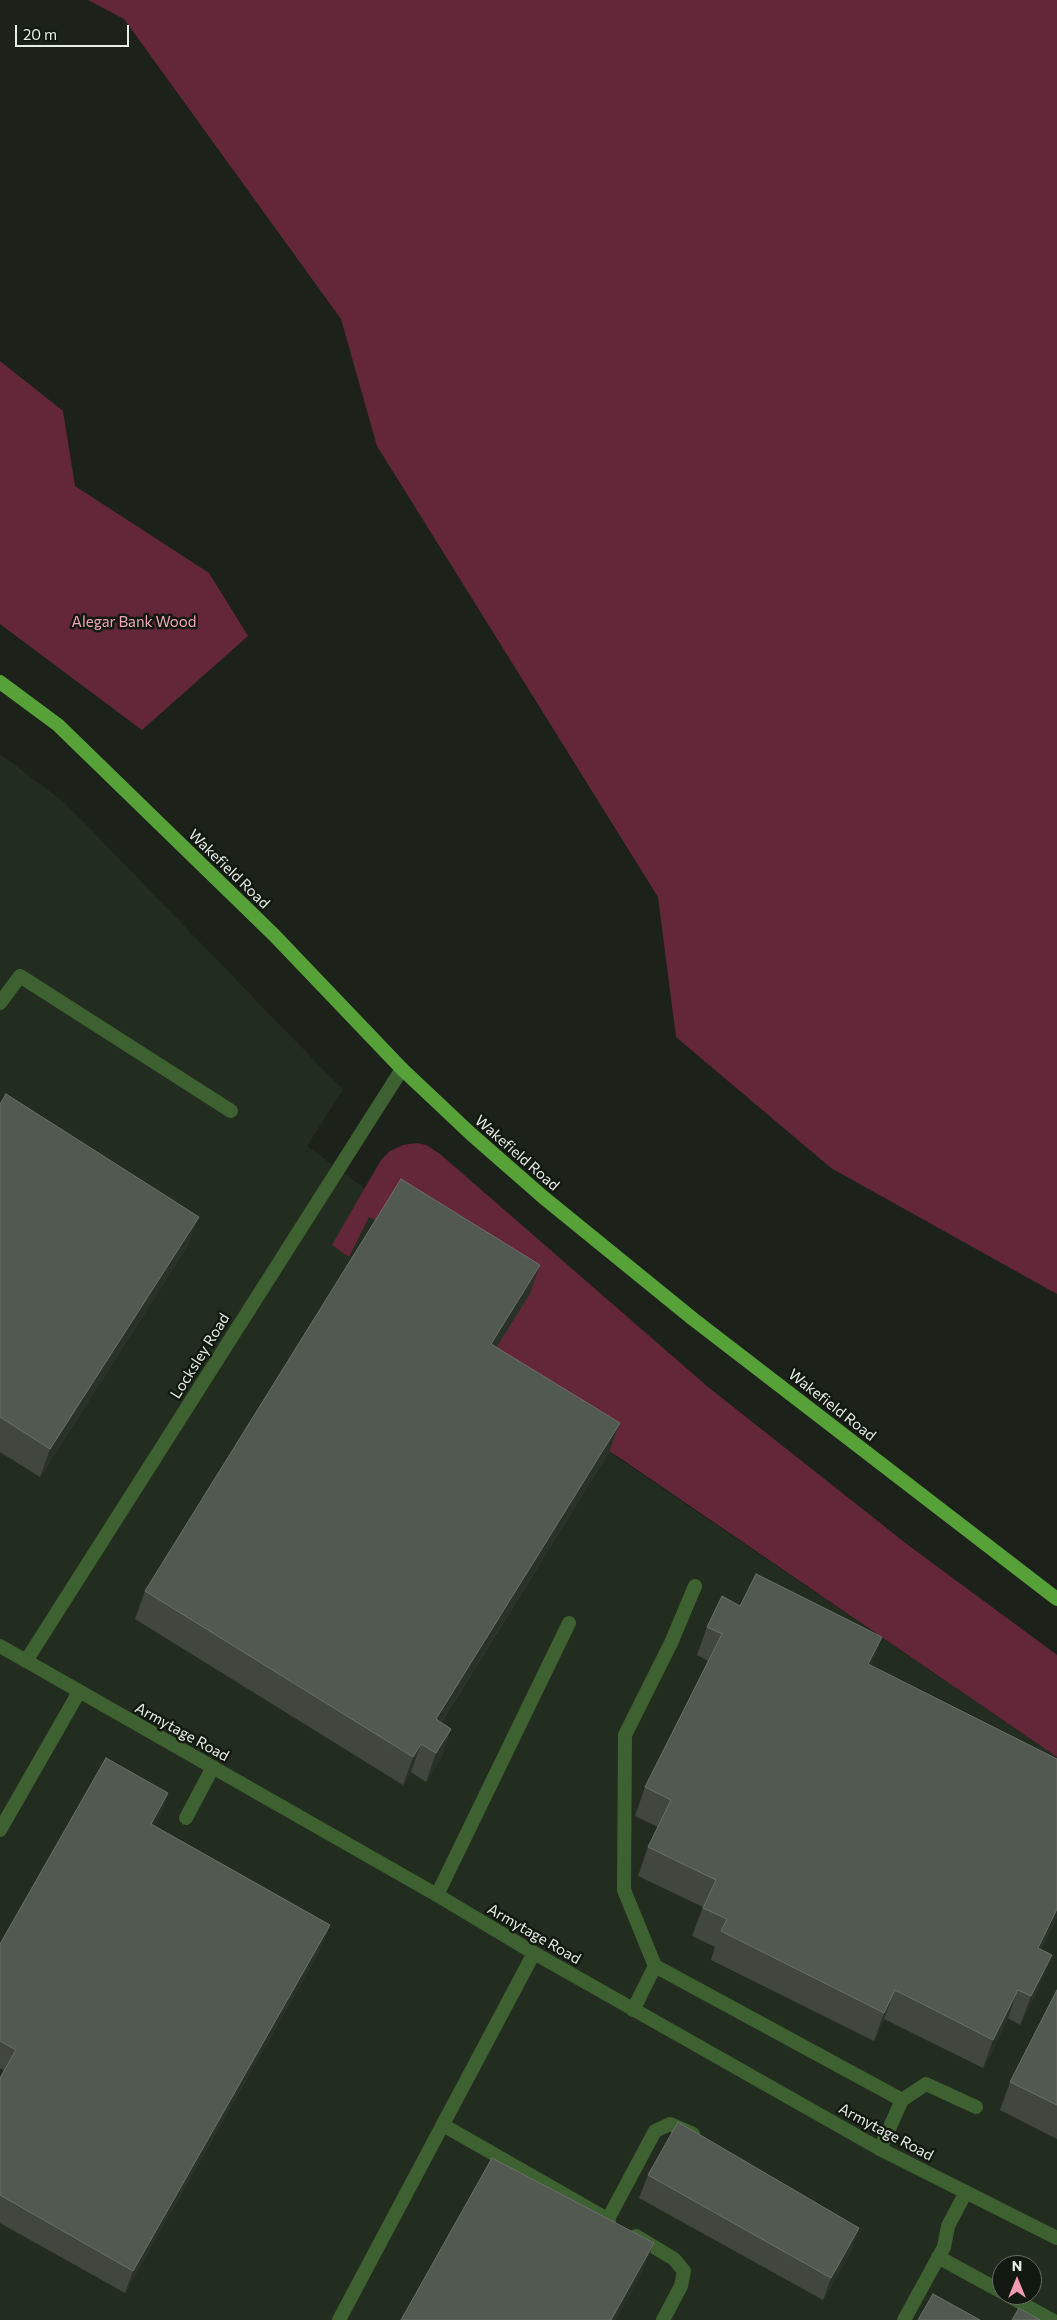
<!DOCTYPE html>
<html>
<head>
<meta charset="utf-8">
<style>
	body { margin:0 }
	#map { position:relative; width:1057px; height:2320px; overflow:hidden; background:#1c2219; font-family:Commissioner,sans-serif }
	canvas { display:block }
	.north { position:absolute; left:992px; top:2255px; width:50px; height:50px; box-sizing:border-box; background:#121910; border:1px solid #676d66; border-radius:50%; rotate:0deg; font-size:14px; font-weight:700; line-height:20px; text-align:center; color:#e7ece6 }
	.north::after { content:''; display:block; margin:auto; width:18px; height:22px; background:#f29ab0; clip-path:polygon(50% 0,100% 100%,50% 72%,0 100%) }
	.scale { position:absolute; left:15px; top:25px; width:114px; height:22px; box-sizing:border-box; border:2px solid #e7ece6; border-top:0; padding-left:6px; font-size:15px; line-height:18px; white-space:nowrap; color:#e7ece6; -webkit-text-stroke:4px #121910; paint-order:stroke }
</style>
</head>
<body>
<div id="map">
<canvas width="1057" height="2320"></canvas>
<div class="north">N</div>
<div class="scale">20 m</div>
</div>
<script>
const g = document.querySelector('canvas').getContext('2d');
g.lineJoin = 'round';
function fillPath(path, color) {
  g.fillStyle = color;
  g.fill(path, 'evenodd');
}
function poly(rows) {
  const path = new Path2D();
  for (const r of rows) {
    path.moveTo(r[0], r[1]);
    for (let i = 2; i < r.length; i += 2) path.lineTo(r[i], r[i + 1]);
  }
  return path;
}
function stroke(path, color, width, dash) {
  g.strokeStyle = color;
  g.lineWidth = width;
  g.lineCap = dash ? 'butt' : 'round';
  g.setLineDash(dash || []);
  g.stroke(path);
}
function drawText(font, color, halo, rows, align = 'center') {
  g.font = font + ' Commissioner,sans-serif';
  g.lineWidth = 5;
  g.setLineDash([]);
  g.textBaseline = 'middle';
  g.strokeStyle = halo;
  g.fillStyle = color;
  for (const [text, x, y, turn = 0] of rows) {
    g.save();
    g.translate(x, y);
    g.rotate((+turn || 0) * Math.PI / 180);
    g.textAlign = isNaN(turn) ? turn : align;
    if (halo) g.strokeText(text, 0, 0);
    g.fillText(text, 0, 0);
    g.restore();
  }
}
fillPath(poly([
	[0,754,65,803,343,1090,307,1146,391,1208,609,1452,1057,1757,1057,2320,0,2320],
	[1002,2265,1032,2265,1032,2295,1002,2295]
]), '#232d1f');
fillPath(poly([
	[88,0,1057,0,1057,1294,831,1168,676,1037,658,897,377,446,341,319,124,19],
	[0,361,63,411,75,486,209,573,248,636,142,730,0,624],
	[417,1143,426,1145,440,1154,708,1387,908,1545,1057,1655,1057,1757,620,1458,481,1372,381,1223,369,1217,349,1257,332,1245,381,1160,390,1151,403,1145]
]), '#64273a');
stroke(poly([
	[0,1003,20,976,231,1111],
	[186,1818,213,1767],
	[437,1895,569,1623],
	[655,1966,902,2100,926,2084,976,2107],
	[633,2010,655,1966,624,1890,625,1735,671,1643,695,1586],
	[443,2125,609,2220],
	[880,2149,902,2100],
	[608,2219,655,2131,670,2124,693,2134],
	[636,2236,674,2259,684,2271,681,2286,663,2320],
	[938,2257,1002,2292],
	[1007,2295,1052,2320],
	[339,2320,534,1953],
	[904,2320,944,2247,948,2226,966,2192]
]), '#3e6132', 14);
stroke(poly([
	[0,1646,437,1895,534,1953,880,2149,1057,2238],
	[26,1661,402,1069],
	[0,1830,79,1692]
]), '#3e6132', 14);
stroke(poly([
	[0,682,58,725,274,935,402,1069,471,1134,543,1197,693,1319,1057,1599]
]), '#57a139', 14);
fillPath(poly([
	[0,1104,188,1245,40,1477,0,1452],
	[530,1294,497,1347,609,1452,441,1723,451,1729,441,1758,426,1782,411,1772,403,1785,135,1619,145,1591],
	[740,1606,871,1666,1057,1759,1057,1917,1041,1949,1041,1983,1020,2025,1008,2018,983,2068,884,2019,874,2041,711,1960,715,1947,692,1936,703,1907,638,1876,648,1847,658,1827,635,1816,645,1787,708,1661,697,1655,707,1627],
	[168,1793,160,1816,154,1826,330,1925,321,1948,125,2293,0,2223,0,2078,4,2071,0,2068,0,1944],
	[1057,1990,1057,2139,1000,2110,1010,2082],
	[648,2175,859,2228,851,2251,823,2300,639,2198]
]), '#41473f');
fillPath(poly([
	[199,1217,188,1245,40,1477,50,1449],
	[540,1265,530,1294,481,1372,491,1344],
	[620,1423,609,1452,425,1748,436,1719],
	[882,1637,872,1665,858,1693,868,1664],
	[451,1729,441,1758,426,1782,436,1753],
	[421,1744,411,1772,403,1785,413,1757],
	[168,1793,160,1816,142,1846,151,1824],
	[1057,1909,1057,1917,1027,1976,1038,1948],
	[330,1925,321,1948,125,2293,133,2271],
	[1052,1955,1041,1983,1020,2025,1031,1996],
	[895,1990,884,2019,874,2041,884,2013],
	[1018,1990,1008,2018,983,2068,993,2040],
	[859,2228,851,2251,823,2300,831,2278],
	[654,2243,643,2271,616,2320,611,2320]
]), '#2a3128');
const building = poly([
	[6,1094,199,1217,50,1449,0,1417,0,1104,6,1094],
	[401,1179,540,1265,491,1344,620,1423,436,1719,451,1729,436,1753,421,1744,413,1757,145,1591,401,1179],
	[756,1574,882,1637,868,1664,1057,1759,1057,1909,1038,1948,1052,1955,1031,1996,1018,1990,993,2040,895,1990,884,2013,721,1931,727,1919,703,1908,716,1880,648,1847,671,1800,645,1787,722,1634,707,1627,722,1596,740,1606,756,1574],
	[106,1758,168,1793,151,1824,330,1925,133,2271,0,2195,0,2078,16,2050,0,2041,0,1944,106,1758],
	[1057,1990,1057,2105,1010,2082,1057,1990],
	[678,2122,859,2228,831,2278,648,2175,678,2122],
	[492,2158,654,2243,611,2320,401,2320,492,2158],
	[933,2294,980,2320,918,2320,933,2294],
	[1019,2308,1040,2320,1012,2320,1019,2308]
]);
fillPath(building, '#525951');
stroke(building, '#6a7068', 1);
drawText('15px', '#f2a5b8', '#121910', [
	["Alegar Bank Wood",134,622]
]);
drawText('15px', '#e7ece6', '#121910', [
	["Wakefield Road",229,869,44],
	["Wakefield Road",517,1153,41],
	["Locksley Road",200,1356,-58],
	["Wakefield Road",832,1405,38],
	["Armytage Road",182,1732,29],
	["Armytage Road",534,1934,30],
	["Armytage Road",886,2132,28]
]);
</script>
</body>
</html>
